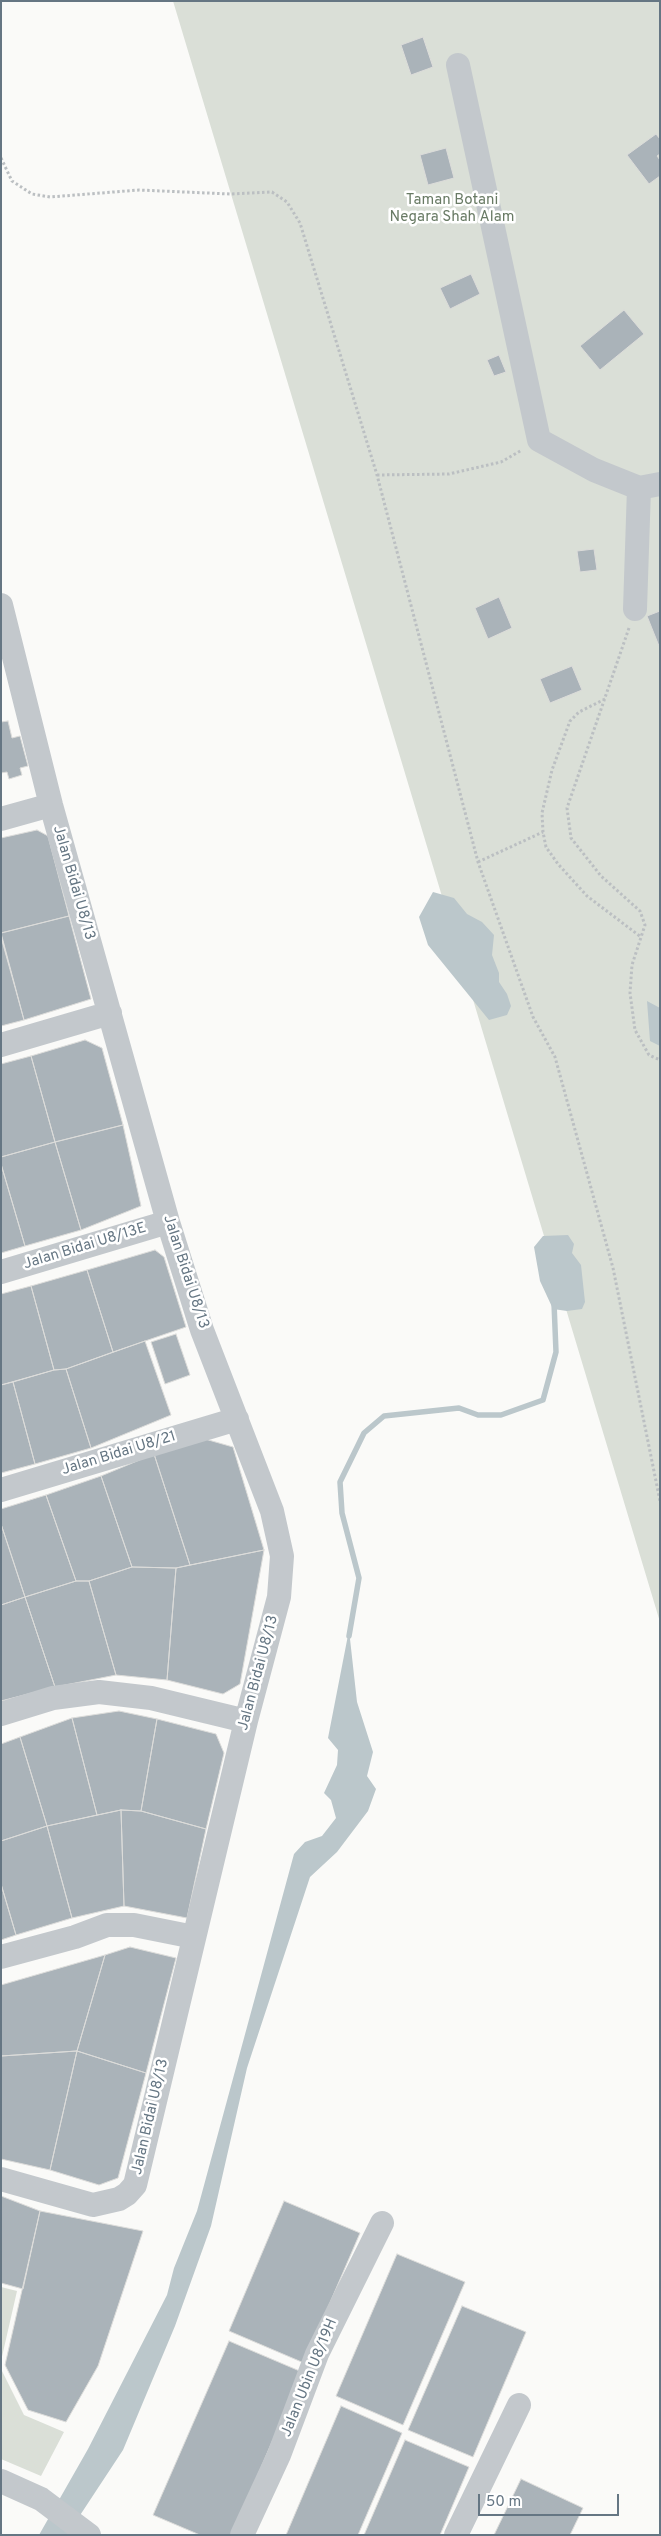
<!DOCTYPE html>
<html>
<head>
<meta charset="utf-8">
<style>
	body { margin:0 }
	#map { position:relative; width:661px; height:2536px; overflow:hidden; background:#fafaf8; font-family:Overpass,sans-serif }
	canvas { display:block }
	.frame { position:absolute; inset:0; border:2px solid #657683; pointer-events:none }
	.scale { position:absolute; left:478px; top:2494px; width:141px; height:22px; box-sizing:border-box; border:2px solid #657683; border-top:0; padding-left:6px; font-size:15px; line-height:18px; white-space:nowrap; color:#657683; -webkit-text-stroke:4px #fff; paint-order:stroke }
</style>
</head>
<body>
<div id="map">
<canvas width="661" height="2536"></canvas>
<div class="frame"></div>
<div class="scale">50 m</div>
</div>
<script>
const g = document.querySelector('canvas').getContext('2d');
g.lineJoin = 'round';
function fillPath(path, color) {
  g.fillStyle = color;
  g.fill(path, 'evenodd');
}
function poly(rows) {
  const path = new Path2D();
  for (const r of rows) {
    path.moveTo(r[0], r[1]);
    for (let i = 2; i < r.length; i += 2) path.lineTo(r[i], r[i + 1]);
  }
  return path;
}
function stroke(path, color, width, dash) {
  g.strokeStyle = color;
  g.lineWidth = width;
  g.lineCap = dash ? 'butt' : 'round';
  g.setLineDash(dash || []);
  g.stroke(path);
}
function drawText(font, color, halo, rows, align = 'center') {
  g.font = font + ' Overpass,sans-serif';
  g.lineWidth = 5;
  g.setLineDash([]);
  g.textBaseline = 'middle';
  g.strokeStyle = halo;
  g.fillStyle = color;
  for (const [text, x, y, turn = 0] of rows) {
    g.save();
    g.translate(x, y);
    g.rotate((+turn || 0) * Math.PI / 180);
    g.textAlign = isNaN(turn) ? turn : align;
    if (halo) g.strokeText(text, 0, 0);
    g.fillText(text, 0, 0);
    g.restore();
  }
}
fillPath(poly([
	[173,1,660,1,660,1622],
	[1,2287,17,2291,1,2361],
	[1,2369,24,2415,64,2432,41,2476,1,2459]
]), '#dadfd7');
fillPath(poly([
	[433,892,454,898,467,914,482,922,494,935,492,955,499,973,499,982,507,994,511,1006,507,1015,489,1020,428,945,419,917],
	[647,1001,660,1008,660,1046,650,1041],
	[568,1235,574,1244,572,1253,581,1265,585,1302,582,1309,567,1311,553,1309,540,1281,534,1247,543,1236],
	[349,1630,357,1702,373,1752,367,1776,376,1789,368,1811,337,1852,310,1877,247,2068,211,2226,175,2326,123,2450,67,2535,39,2535,88,2449,167,2295,174,2268,197,2211,294,1854,305,1842,322,1836,336,1818,331,1800,324,1793,337,1765,338,1750,328,1738]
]), '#bbc7cb');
stroke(poly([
	[349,1636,359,1578,342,1513,340,1482,364,1433,384,1416,459,1408,478,1415,501,1415,543,1400,556,1352,554,1303]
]), '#bbc7cb', 5.5);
const building = poly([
	[423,37,433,67,411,75,401,45,423,37],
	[656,134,660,139,660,154,657,156,660,160,660,176,649,184,627,155,656,134],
	[446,148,454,178,428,185,420,155,446,148],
	[471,274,480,294,450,309,440,288,471,274],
	[624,310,644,334,600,370,580,346,624,310],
	[499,355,506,372,494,376,487,360,499,355],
	[594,549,597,570,580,572,577,551,594,549],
	[499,597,512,628,488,639,475,608,499,597],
	[660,611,660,646,659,646,647,616,660,611],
	[572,666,582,690,550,703,540,679,572,666],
	[8,721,12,738,20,736,28,766,20,768,22,775,9,779,7,772,1,773,1,722,8,721],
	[37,830,48,836,69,916,1,933,1,838,37,830],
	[69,916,91,999,24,1020,1,933,69,916],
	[1,937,24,1020,1,1026,1,937],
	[85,1040,102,1048,123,1125,55,1142,31,1056,85,1040],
	[31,1056,55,1142,1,1157,1,1064,31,1056],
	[123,1125,141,1206,81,1230,55,1142,123,1125],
	[55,1142,81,1230,25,1246,1,1164,1,1157,55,1142],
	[1,1164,25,1246,1,1253,1,1164],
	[155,1250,164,1257,186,1327,113,1352,87,1270,155,1250],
	[87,1270,113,1352,66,1369,54,1370,31,1286,87,1270],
	[31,1286,54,1370,1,1385,1,1294,31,1286],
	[176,1334,190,1375,165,1384,151,1342,176,1334],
	[145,1341,171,1415,91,1448,66,1369,145,1341],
	[66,1369,91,1448,35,1464,13,1382,54,1370,66,1369],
	[13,1382,35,1464,1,1473,1,1385,13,1382],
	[205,1439,233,1447,264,1550,190,1565,154,1454,205,1439],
	[154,1454,190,1565,176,1568,132,1567,101,1476,154,1454],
	[101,1476,132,1567,89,1581,76,1581,46,1495,101,1476],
	[46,1495,76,1581,25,1597,1,1524,1,1509,46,1495],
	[1,1524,25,1597,1,1605,1,1524],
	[264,1550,240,1684,223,1694,167,1680,176,1568,264,1550],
	[132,1567,176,1568,167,1680,116,1675,89,1581,132,1567],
	[76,1581,89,1581,116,1675,55,1687,25,1597,76,1581],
	[25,1597,55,1687,1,1701,1,1605,25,1597],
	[119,1711,157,1719,141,1811,121,1810,97,1815,72,1718,119,1711],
	[72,1718,97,1815,47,1826,20,1737,72,1718],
	[157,1719,216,1734,224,1753,206,1829,141,1811,157,1719],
	[20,1737,47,1826,1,1841,1,1744,20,1737],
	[121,1810,124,1906,72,1918,47,1826,121,1810],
	[121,1810,141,1811,206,1829,187,1918,124,1906,121,1810],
	[47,1826,72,1918,16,1935,1,1884,1,1841,47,1826],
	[1,1884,16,1935,1,1940,1,1884],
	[130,1947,176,1958,146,2073,77,2051,105,1955,130,1947],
	[105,1955,77,2051,1,2056,1,1985,105,1955],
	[77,2051,146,2073,118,2178,99,2185,50,2170,77,2051],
	[77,2051,50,2170,1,2159,1,2056,77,2051],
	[1,2196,40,2211,23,2289,1,2283,1,2196],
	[284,2201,360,2233,304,2363,229,2331,284,2201],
	[40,2211,143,2231,98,2366,66,2422,28,2410,5,2365,40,2211],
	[397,2254,465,2282,403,2425,336,2396,397,2254],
	[462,2306,526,2332,473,2457,408,2430,462,2306],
	[229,2341,302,2372,232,2535,200,2535,153,2515,229,2341],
	[341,2406,402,2433,358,2535,286,2535,341,2406],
	[405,2440,469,2467,440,2535,364,2535,405,2440],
	[521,2479,583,2508,570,2535,494,2535,521,2479]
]);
fillPath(building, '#aab3b9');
stroke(building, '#dcdcda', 1);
stroke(poly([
	[1,158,12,181,32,194,50,197,139,190,230,194,272,192,287,202,300,223,377,475,478,862,533,1017,555,1057,613,1268,660,1501],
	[377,475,449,474,501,462,522,450],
	[629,628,567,808,571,838,601,876,640,911,645,925,632,965,630,993,635,1030,649,1055,660,1060],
	[605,699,579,712,570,721,552,770,542,813,543,832,546,847,558,864,587,896,641,937],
	[478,862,543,832]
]), '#bbbfc2', 3, [2.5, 2.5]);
stroke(poly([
	[458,65,539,440,594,470,639,488,660,484],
	[1,605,51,805,168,1222,202,1330,272,1511,282,1556,279,1597,246,1721,135,2185,127,2194,119,2199,93,2205,1,2179],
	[635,609,639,488],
	[1,819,51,805],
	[1,1045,110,1013],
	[1,1272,168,1222],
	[1,1490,237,1419],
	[1,1714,53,1698,99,1692,151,1698,246,1721],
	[1,1957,75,1937,107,1925,134,1925,194,1937],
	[1,2481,41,2499,89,2535],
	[242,2535,279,2455,317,2354,382,2223],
	[456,2535,519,2405]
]), '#c3c8cc', 24);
drawText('15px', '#687a64', '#fff', [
	["Taman Botani",452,201],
	["Negara Shah Alam",452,218]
]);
drawText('15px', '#657683', '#fff', [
	["Jalan Bidai U8/13",73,883,74],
	["Jalan Bidai U8/13E",85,1247,-17],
	["Jalan Bidai U8/13",185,1272,72],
	["Jalan Bidai U8/21",119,1454,-17],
	["Jalan Bidai U8/13",259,1673,-75],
	["Jalan Bidai U8/13",151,2117,-77],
	["Jalan Ubin U8/19H",310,2378,-68]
]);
</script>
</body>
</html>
